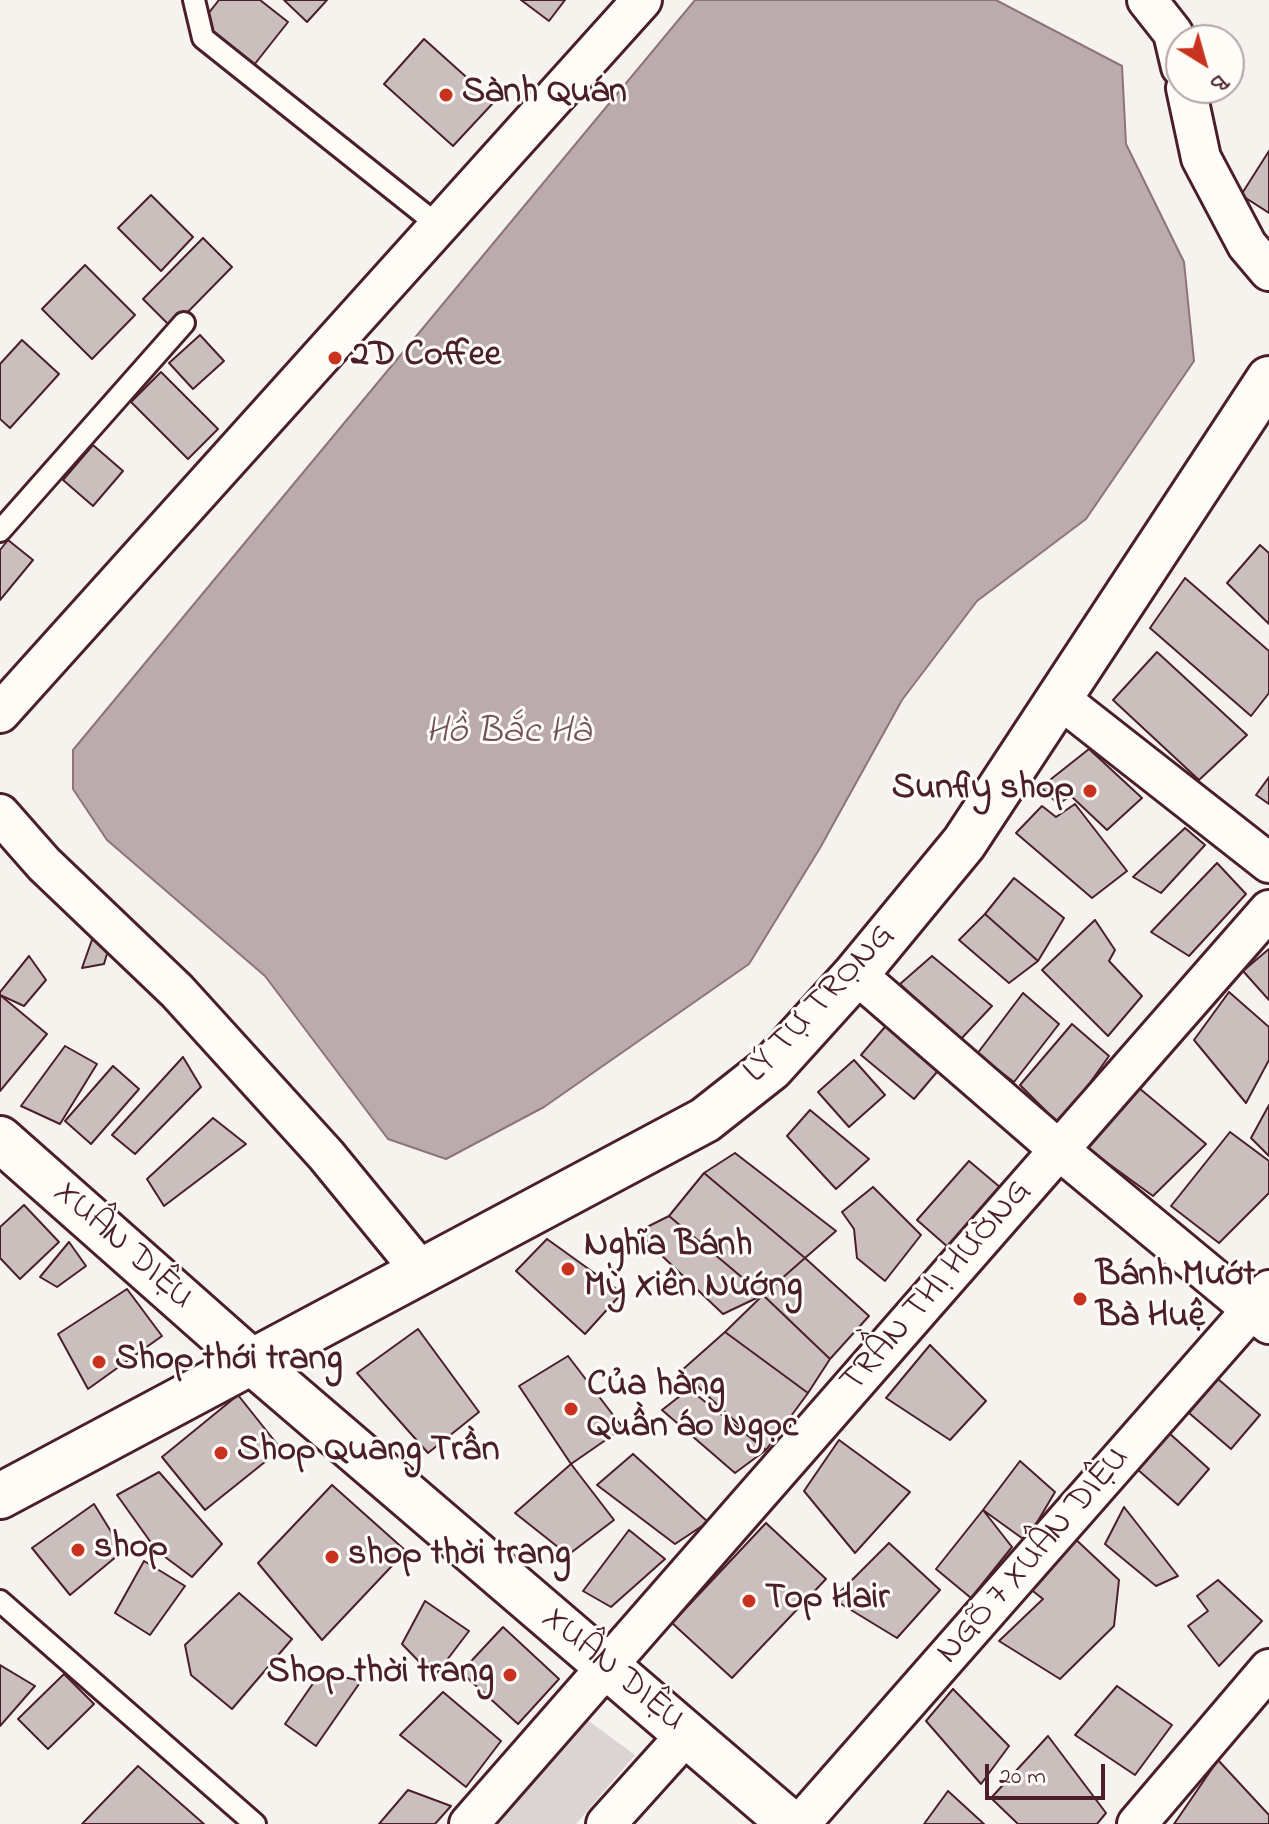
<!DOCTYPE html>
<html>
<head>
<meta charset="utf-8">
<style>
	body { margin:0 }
	#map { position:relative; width:1269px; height:1824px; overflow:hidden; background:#f6f3ef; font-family:"Indie Flower",sans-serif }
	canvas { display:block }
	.north { position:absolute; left:1165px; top:24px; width:80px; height:80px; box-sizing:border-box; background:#fdfcf7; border:2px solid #b5a4a5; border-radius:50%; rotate:143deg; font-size:22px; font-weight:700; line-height:32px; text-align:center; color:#4a1f2b }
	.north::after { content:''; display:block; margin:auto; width:28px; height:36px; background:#c8321e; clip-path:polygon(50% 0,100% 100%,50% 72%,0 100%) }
	.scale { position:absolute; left:985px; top:1764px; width:120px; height:36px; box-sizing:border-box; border:4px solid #4a1f2b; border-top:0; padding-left:10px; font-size:24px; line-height:28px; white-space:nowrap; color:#4a1f2b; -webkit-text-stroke:6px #fdfcf7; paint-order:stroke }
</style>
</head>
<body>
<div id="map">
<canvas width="1269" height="1824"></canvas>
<div class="north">B</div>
<div class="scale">20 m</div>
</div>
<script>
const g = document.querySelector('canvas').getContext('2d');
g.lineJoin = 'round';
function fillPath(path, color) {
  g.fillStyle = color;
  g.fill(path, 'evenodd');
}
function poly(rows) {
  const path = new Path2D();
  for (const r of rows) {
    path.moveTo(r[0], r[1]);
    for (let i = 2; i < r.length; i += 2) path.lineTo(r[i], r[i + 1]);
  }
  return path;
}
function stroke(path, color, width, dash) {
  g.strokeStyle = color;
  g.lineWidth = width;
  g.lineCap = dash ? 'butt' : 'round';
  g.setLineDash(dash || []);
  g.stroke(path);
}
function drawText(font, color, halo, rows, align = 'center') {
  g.font = font + ' "Indie Flower",sans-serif';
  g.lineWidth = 6;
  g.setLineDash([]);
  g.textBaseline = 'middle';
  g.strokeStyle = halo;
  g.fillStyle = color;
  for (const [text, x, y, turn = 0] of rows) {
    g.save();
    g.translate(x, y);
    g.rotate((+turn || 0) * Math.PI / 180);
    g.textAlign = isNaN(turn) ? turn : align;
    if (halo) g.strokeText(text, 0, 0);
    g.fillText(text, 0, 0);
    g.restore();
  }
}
fillPath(poly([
	[586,1719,635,1755,576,1824,497,1824]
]), '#dcd4d2');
const water = poly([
	[695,0,996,0,1122,66,1126,144,1184,262,1194,361,1086,519,977,601,902,700,820,848,749,964,544,1107,446,1159,388,1139,265,976,107,840,73,789,73,750,695,0]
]);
fillPath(water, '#bbabac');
stroke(water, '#8e7378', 2);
const building = poly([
	[219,0,260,0,288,22,254,65,200,24,219,0],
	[284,0,327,0,307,22,284,0],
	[521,0,565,0,549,21,521,0],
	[424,39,494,102,453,146,384,84,424,39],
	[1269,151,1269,213,1241,195,1269,151],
	[151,195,193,237,161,271,118,228,151,195],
	[203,238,232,267,172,328,143,299,203,238],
	[85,265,135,315,92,359,42,309,85,265],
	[200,335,224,361,193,389,169,363,200,335],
	[22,340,59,374,10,428,0,419,0,364,22,340],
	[161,372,218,429,188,459,131,402,161,372],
	[93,445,123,471,93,506,63,480,93,445],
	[8,540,33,560,0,600,0,550,8,540],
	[1260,545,1269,553,1269,624,1227,583,1260,545],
	[1185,578,1269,651,1269,693,1251,716,1150,628,1185,578],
	[1157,652,1247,735,1199,780,1113,700,1157,652],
	[1089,749,1142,798,1107,830,1071,796,1058,804,1041,787,1089,749],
	[1269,777,1269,804,1256,795,1269,777],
	[1075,804,1127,871,1092,898,1016,833,1042,806,1056,817,1075,804],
	[1185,828,1205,845,1161,893,1133,877,1185,828],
	[1217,863,1246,894,1189,956,1151,932,1217,863],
	[1014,878,1064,918,1038,961,985,914,1014,878],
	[985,914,1038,961,1009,983,959,940,985,914],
	[1095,920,1115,950,1109,961,1142,996,1108,1036,1042,970,1095,920],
	[93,937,109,947,104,964,82,968,93,937],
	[1269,949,1269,1000,1243,971,1269,949],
	[29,956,46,980,24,1006,0,995,0,992,29,956],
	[932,956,992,1006,960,1040,900,984,932,956],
	[1229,992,1269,1027,1269,1060,1246,1103,1194,1040,1229,992],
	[1023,993,1059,1024,1014,1082,977,1054,1023,993],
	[0,995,47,1034,0,1091,0,995],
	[890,1021,942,1066,914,1099,861,1055,890,1021],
	[1072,1024,1109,1056,1060,1125,1020,1085,1072,1024],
	[65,1046,97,1064,60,1124,21,1106,65,1046],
	[183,1057,201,1087,135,1154,112,1135,183,1057],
	[854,1060,885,1095,849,1127,818,1092,854,1060],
	[113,1066,139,1089,91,1144,65,1121,113,1066],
	[1139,1088,1206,1144,1153,1196,1087,1148,1139,1088],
	[1269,1105,1269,1156,1251,1138,1269,1105],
	[810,1110,869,1159,836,1189,787,1136,810,1110],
	[213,1118,246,1144,164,1206,147,1179,213,1118],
	[1230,1132,1269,1161,1269,1193,1219,1243,1171,1206,1230,1132],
	[735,1153,836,1231,805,1258,704,1173,735,1153],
	[969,1161,1001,1188,949,1248,917,1220,969,1161],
	[704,1173,805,1258,763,1295,669,1216,704,1173],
	[873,1187,921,1235,885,1281,857,1258,854,1229,842,1212,873,1187],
	[24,1205,59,1242,20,1279,0,1258,0,1227,24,1205],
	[669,1216,763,1295,723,1314,637,1232,669,1216],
	[547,1239,622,1293,585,1334,516,1271,547,1239],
	[69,1242,86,1266,57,1287,40,1277,69,1242],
	[805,1258,869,1316,830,1359,763,1295,805,1258],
	[127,1289,162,1336,88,1389,58,1334,127,1289],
	[763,1295,830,1359,808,1393,725,1332,763,1295],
	[418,1329,479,1412,428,1453,357,1373,418,1329],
	[725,1332,808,1393,766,1450,681,1371,725,1332],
	[930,1345,986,1401,950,1440,886,1398,930,1345],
	[568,1356,623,1428,571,1464,519,1386,568,1356],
	[1218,1379,1260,1415,1231,1449,1189,1413,1218,1379],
	[689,1389,766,1450,735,1473,662,1410,689,1389],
	[238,1395,281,1449,205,1510,162,1457,238,1395],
	[1169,1433,1209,1469,1178,1505,1137,1469,1169,1433],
	[839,1440,910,1492,855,1553,804,1491,839,1440],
	[633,1454,708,1522,675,1544,597,1485,633,1454],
	[1020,1461,1055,1492,1026,1541,983,1510,1020,1461],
	[571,1464,614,1520,568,1555,515,1513,571,1464],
	[159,1472,222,1544,192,1577,157,1551,117,1495,159,1472],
	[332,1485,406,1551,322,1640,258,1563,332,1485],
	[94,1504,123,1551,70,1595,32,1548,94,1504],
	[1124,1507,1178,1576,1156,1586,1105,1544,1124,1507],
	[983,1510,1012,1547,971,1598,936,1569,983,1510],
	[766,1523,826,1579,732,1678,672,1623,766,1523],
	[629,1530,665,1559,611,1607,583,1591,629,1530],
	[1071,1535,1119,1580,1114,1626,1060,1679,999,1641,1043,1599,1029,1588,1071,1535],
	[889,1543,940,1590,897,1638,833,1599,889,1543],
	[144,1561,185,1586,150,1635,115,1613,144,1561],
	[1218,1580,1262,1621,1219,1666,1188,1626,1208,1611,1197,1596,1218,1580],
	[239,1593,292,1639,232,1709,191,1675,185,1645,239,1593],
	[425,1601,469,1631,434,1677,402,1644,425,1601],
	[503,1627,559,1679,518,1724,461,1672,503,1627],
	[0,1665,35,1686,0,1726,0,1665],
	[321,1672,361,1681,316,1746,285,1724,321,1672],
	[64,1674,94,1704,48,1749,18,1719,64,1674],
	[1117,1686,1172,1725,1135,1775,1075,1735,1117,1686],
	[953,1689,1009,1746,981,1784,926,1721,953,1689],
	[443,1692,501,1741,466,1787,400,1735,443,1692],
	[1048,1736,1106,1813,1097,1824,1018,1824,991,1798,1048,1736],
	[1218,1760,1269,1815,1269,1824,1174,1824,1218,1760],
	[138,1766,204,1824,82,1824,138,1766],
	[408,1790,451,1806,435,1824,379,1824,408,1790],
	[948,1791,984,1824,924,1824,948,1791]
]);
fillPath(building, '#cbbfbe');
stroke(building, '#4a1f2b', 2);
const lane = poly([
	[194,0,203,38,439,226],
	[0,531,184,323],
	[0,1601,255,1824]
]);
const street = poly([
	[1147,0,1173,33,1181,67],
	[1186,88,1201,158,1247,245,1269,271],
	[1060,699,1269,863],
	[0,713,642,0],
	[0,814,44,864,177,991,326,1155,421,1271],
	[856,974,1059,1150,1269,1324],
	[469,1824,1269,910],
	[606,1824,687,1734],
	[800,1824,1269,1290],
	[1137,1824,1269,1669]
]);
const secondary = poly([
	[0,1139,252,1362,791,1824],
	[0,1496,705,1120,771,1068,856,974,964,843,1269,379]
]);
stroke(lane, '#4a1f2b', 26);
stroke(street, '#4a1f2b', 44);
stroke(secondary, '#4a1f2b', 50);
stroke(lane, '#fdfcf7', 20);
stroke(street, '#fdfcf7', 38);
stroke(secondary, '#fdfcf7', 44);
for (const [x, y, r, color] of [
	[446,95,8,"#c8321e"],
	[335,358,8,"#c8321e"],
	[1090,791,8,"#c8321e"],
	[568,1269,8,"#c8321e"],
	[1080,1299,8,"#c8321e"],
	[99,1362,8,"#c8321e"],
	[571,1409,8,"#c8321e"],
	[221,1453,8,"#c8321e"],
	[78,1550,8,"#c8321e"],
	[332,1557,8,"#c8321e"],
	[749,1601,8,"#c8321e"],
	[510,1675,8,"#c8321e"]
]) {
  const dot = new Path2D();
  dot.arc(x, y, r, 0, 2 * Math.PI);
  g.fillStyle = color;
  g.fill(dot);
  stroke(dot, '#fdfcf7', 3);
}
drawText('bold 36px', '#4a1f2b', '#fdfcf7', [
	["Sành Quán",462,95],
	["2D Coffee",351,358],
	["Sunfly shop",1074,791,"right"],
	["Nghĩa Bánh",584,1248],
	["Mỳ Xiên Nướng",584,1289],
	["Bánh Mướt",1096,1278],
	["Bà Huệ",1096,1319],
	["Shop thới trang",115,1362],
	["Của hàng",587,1388],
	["Quần áo Ngọc",587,1429],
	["Shop Quang Trần",237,1453],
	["shop",94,1550],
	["shop thời trang",348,1557],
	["Top Hair",765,1601],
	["Shop thời trang",494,1675,"right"]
], 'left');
drawText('36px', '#4a1f2b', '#fdfcf7', [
	["LÝ TỰ TRỌNG",821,1005,-47],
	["XUÂN DIỆU",122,1247,42],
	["TRẦN THỊ HƯỜNG",938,1288,-49],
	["NGÕ 7 XUÂN DIỆU",1035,1557,-49],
	["XUÂN DIỆU",612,1671,40]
]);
drawText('italic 38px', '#725058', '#fdfcf7', [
	["Hồ Bắc Hà",508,735]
]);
</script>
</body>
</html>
